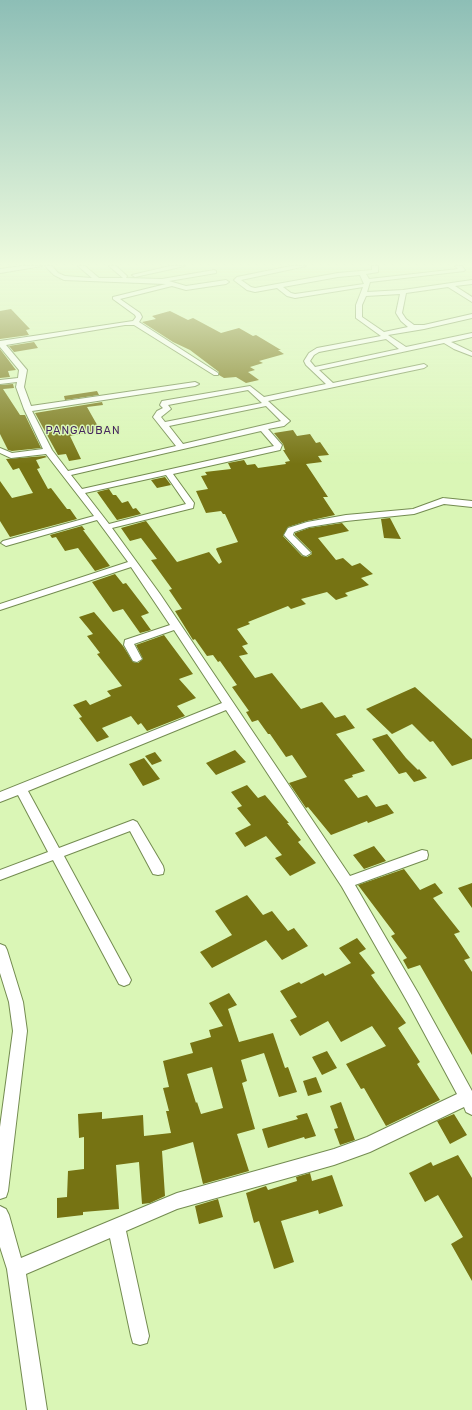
<!DOCTYPE html>
<html>
<head>
<meta charset="utf-8">
<style>
	body { margin:0 }
	canvas { display:block; background:#daf6b6 }
</style>
</head>
<body>
<canvas width="472" height="1410"></canvas>
<script>
const g = document.querySelector('canvas').getContext('2d');
g.lineJoin = 'round';
function fillPath(path, color) {
  g.fillStyle = color;
  g.fill(path, 'evenodd');
}
function poly(rows) {
  const path = new Path2D();
  for (const r of rows) {
    path.moveTo(r[0], r[1]);
    for (let i = 2; i < r.length; i += 2) path.lineTo(r[i], r[i + 1]);
  }
  return path;
}
function stroke(path, color, width, dash) {
  g.strokeStyle = color;
  g.lineWidth = width;
  g.lineCap = dash ? 'butt' : 'round';
  g.setLineDash(dash || []);
  g.stroke(path);
}
function drawText(font, color, halo, rows, align = 'center') {
  g.font = font + ' Rubik,sans-serif';
  g.lineWidth = 3;
  g.setLineDash([]);
  g.textBaseline = 'middle';
  g.strokeStyle = halo;
  g.fillStyle = color;
  for (const [text, x, y, turn = 0] of rows) {
    g.save();
    g.translate(x, y);
    g.rotate((+turn || 0) * Math.PI / 180);
    g.textAlign = isNaN(turn) ? turn : align;
    if (halo) g.strokeText(text, 0, 0);
    g.fillText(text, 0, 0);
    g.restore();
  }
}
fillPath(poly([
	[11,309,30,329,26,330,29,335,0,339,0,311],
	[170,311,188,320,193,318,221,333,239,328,253,336,256,335,281,350,278,350,284,354,259,361,263,363,250,367,255,370,248,372,259,380,246,383,236,377,224,378,219,375,219,372,190,350,173,342,142,322,156,319,152,316],
	[34,342,38,348,14,352,9,346],
	[0,349,16,370,8,371,10,377,0,378],
	[13,384,14,388,3,389,20,415,25,415,41,448,12,451,8,450,0,434,0,385],
	[97,391,99,395,65,400,64,396],
	[102,402,103,405,87,407,100,430,70,436,81,459,69,461,66,454,58,455,35,413],
	[293,430,297,436,310,434,316,443,320,442,329,455,318,456,322,462,306,464,328,497,323,497,335,515,307,521,288,527,283,536,302,556,307,557,312,554,312,552,295,535,295,533,309,528,342,523,349,531,318,538,336,560,343,558,352,566,360,563,373,574,361,578,369,585,345,593,348,596,336,600,327,592,301,599,306,604,291,609,288,606,248,622,250,624,237,629,248,644,242,646,248,654,239,656,255,678,272,673,301,709,322,702,335,718,345,715,355,728,336,734,365,771,352,775,353,777,344,780,358,798,367,795,376,807,387,804,394,813,368,823,367,821,331,835,308,807,306,808,289,783,307,777,292,755,286,757,270,734,268,734,258,720,252,722,246,712,249,711,232,687,237,685,220,661,218,662,213,655,207,656,195,639,193,640,175,611,182,609,169,590,172,589,151,560,157,559,141,538,130,541,121,528,146,521,177,562,209,552,219,564,222,562,216,549,217,548,238,542,225,514,223,514,221,511,206,513,196,491,208,489,201,476,207,475,205,472,231,469,228,463,244,460,247,465,255,464,258,468,286,464,285,462,290,461,283,450,285,450,283,444,274,433],
	[45,456,47,457,36,460,40,468,37,469,48,489,51,488,67,509,70,509,77,519,10,537,0,521,0,481,12,498,33,493,19,468,13,470,6,459],
	[165,477,171,485,157,488,151,480],
	[109,489,113,495,116,495,122,503,128,501,133,509,136,508,141,514,117,520,97,492],
	[390,518,401,539,384,538,381,519],
	[82,526,85,530,83,530,110,566,95,571,78,548,65,551,56,537,52,538,50,535],
	[115,574,123,584,126,583,149,613,141,616,151,630,140,633,123,609,113,612,92,582],
	[94,612,123,646,133,662,138,663,143,659,136,645,164,635,193,674,179,679,196,698,177,706,185,716,147,731,141,723,138,725,131,716,102,728,109,737,97,742,79,718,82,717,73,705,86,700,90,705,111,696,107,691,122,686,97,654,100,653,87,636,93,634,79,617],
	[415,687,472,739,472,759,452,766,433,741,430,742,412,724,392,734,366,709],
	[387,734,406,758,418,770,419,769,427,778,414,782,406,772,399,774,372,739],
	[235,750,246,762,216,775,206,763],
	[155,752,162,761,152,765,145,756],
	[144,758,160,779,143,786,129,764],
	[247,785,258,798,265,795,289,823,287,823,301,840,298,842,316,863,290,876,275,858,282,855,266,836,245,847,235,833,251,825,237,808,242,806,231,792],
	[374,846,386,861,364,869,353,855],
	[404,869,420,890,435,883,443,893,433,898,460,932,454,934,470,958,464,960,472,972,472,1055,420,965,408,969,403,960,407,958,391,936,395,934,358,885],
	[472,883,472,908,458,888],
	[247,895,263,915,272,911,288,931,294,928,308,946,282,960,266,940,212,968,200,952,232,935,215,911],
	[357,938,366,949,359,953,375,973,371,975,406,1023,398,1028,420,1062,417,1064,440,1100,386,1126,364,1088,361,1089,346,1064,386,1046,372,1026,341,1042,328,1021,300,1036,290,1020,297,1017,280,991,299,982,301,984,323,973,325,976,351,963,339,948],
	[229,993,237,1005,228,1009,239,1042,273,1033,285,1068,288,1067,297,1092,279,1097,264,1053,241,1060,247,1081,242,1083,255,1129,237,1134,249,1171,203,1184,193,1142,162,1151,165,1196,150,1203,142,1204,139,1162,116,1165,119,1209,83,1212,83,1215,57,1218,57,1198,67,1197,68,1171,84,1169,84,1137,79,1138,78,1114,102,1112,102,1119,143,1115,144,1136,171,1133,166,1111,169,1111,163,1088,169,1087,163,1061,193,1053,190,1043,211,1037,209,1030,223,1026,209,1003],
	[212,1067,223,1108,201,1114,197,1102,196,1103,187,1074],
	[327,1051,337,1068,322,1075,312,1057],
	[316,1077,322,1092,308,1096,303,1081],
	[341,1102,355,1140,340,1145,334,1129,338,1128,330,1106],
	[307,1113,316,1136,305,1139,304,1137,268,1148,262,1129,298,1119,296,1116],
	[454,1114,467,1135,450,1144,437,1121],
	[458,1155,472,1178,472,1281,451,1244,463,1237,438,1195,425,1202,409,1173,431,1162,433,1166],
	[310,1173,312,1181,332,1175,343,1206,319,1214,318,1210,281,1221,294,1262,274,1269,259,1221,254,1223,246,1193,266,1186,268,1190,297,1181,296,1177],
	[218,1199,223,1217,199,1224,195,1206]
]), '#767313');
const minor = poly([
	[22,266,42,266,0,273,0,269,22,266],
	[45,266,52,266,58,273,65,276,92,278,78,266,85,266,99,278,123,278,109,266,116,266,127,276,126,278,162,279,214,270,216,271,216,273,169,281,186,286,226,280,229,282,226,284,186,290,172,286,120,299,140,313,142,317,139,322,218,373,218,375,214,375,134,325,125,325,6,345,27,370,24,387,31,406,195,382,199,384,195,386,32,411,52,450,68,471,176,446,153,417,157,411,163,408,160,405,162,401,250,386,264,397,326,384,306,365,304,361,309,353,317,348,381,336,356,318,356,305,363,287,295,298,287,296,277,288,255,292,247,290,235,281,234,280,237,277,291,266,306,266,241,280,251,287,255,288,338,273,372,270,372,266,378,266,378,272,366,274,369,279,458,269,455,266,462,266,465,270,464,271,370,282,367,292,403,290,472,280,472,284,455,286,472,297,472,302,448,287,406,293,402,313,406,319,414,325,424,325,472,314,472,318,424,329,388,335,406,347,472,333,472,337,451,342,472,352,472,356,454,349,444,343,319,370,333,383,424,364,427,366,424,368,268,401,290,421,284,426,268,429,282,445,280,450,173,474,194,503,193,508,112,528,160,594,350,876,422,850,427,851,428,855,427,859,355,885,418,993,472,1091,472,1115,466,1112,464,1107,370,1152,334,1165,177,1209,126,1231,149,1336,147,1343,140,1345,133,1343,131,1336,110,1238,26,1274,47,1410,27,1410,7,1269,0,1247,0,1206,6,1209,9,1215,21,1258,177,1193,334,1149,367,1137,457,1094,408,1003,342,887,226,710,28,791,59,848,133,820,137,822,163,866,164,870,163,874,158,875,153,874,130,831,64,856,129,976,131,980,129,984,124,986,119,984,53,860,0,880,0,870,48,852,18,795,0,802,0,792,222,703,174,630,134,644,142,659,137,662,133,661,124,645,125,640,170,625,131,567,0,610,0,604,128,562,97,520,6,546,1,543,3,541,94,516,46,454,11,458,0,453,0,448,12,453,43,449,24,409,16,387,17,382,0,384,0,380,18,378,19,370,0,347,0,341,133,321,136,317,135,315,113,299,113,297,166,284,64,280,54,275,45,266],
	[360,275,364,284,295,294,291,293,283,287,338,277,360,275],
	[400,294,396,313,401,321,408,327,384,332,362,317,362,305,366,296,400,294],
	[386,339,399,349,315,367,310,361,314,355,319,352,386,339],
	[248,390,262,403,165,422,161,417,171,409,168,405,248,390],
	[266,406,281,421,183,444,169,426,266,406],
	[261,431,274,446,82,489,71,475,261,431],
	[166,475,186,504,109,524,85,493,166,475],
	[170,266,185,266,135,277,132,275,170,266],
	[443,498,472,501,472,507,444,504,414,514,346,521,309,527,294,532,293,535,311,553,306,556,303,555,284,535,288,528,307,522,346,515,413,509,443,498],
	[0,944,5,946,7,950,23,1002,27,1031,8,1191,6,1197,0,1199,0,1127,13,1031,9,1002,0,973,0,944]
]);
stroke(minor, '#748c51', 2);
fillPath(minor, '#fff');
const sky = g.createLinearGradient(0, 0, 0, 464);
sky.addColorStop(0, '#8dbeb6');
sky.addColorStop(0.57, '#eefbde');
sky.addColorStop(1, '#eefbde00');
g.fillStyle = sky;
g.fillRect(0, 0, 472, 464);
g.letterSpacing = '1px';
drawText('11px', '#45265e', '#daf6b6', [
	["PANGAUBAN",83,431]
]);
g.letterSpacing = '0px';
</script>
</body>
</html>
